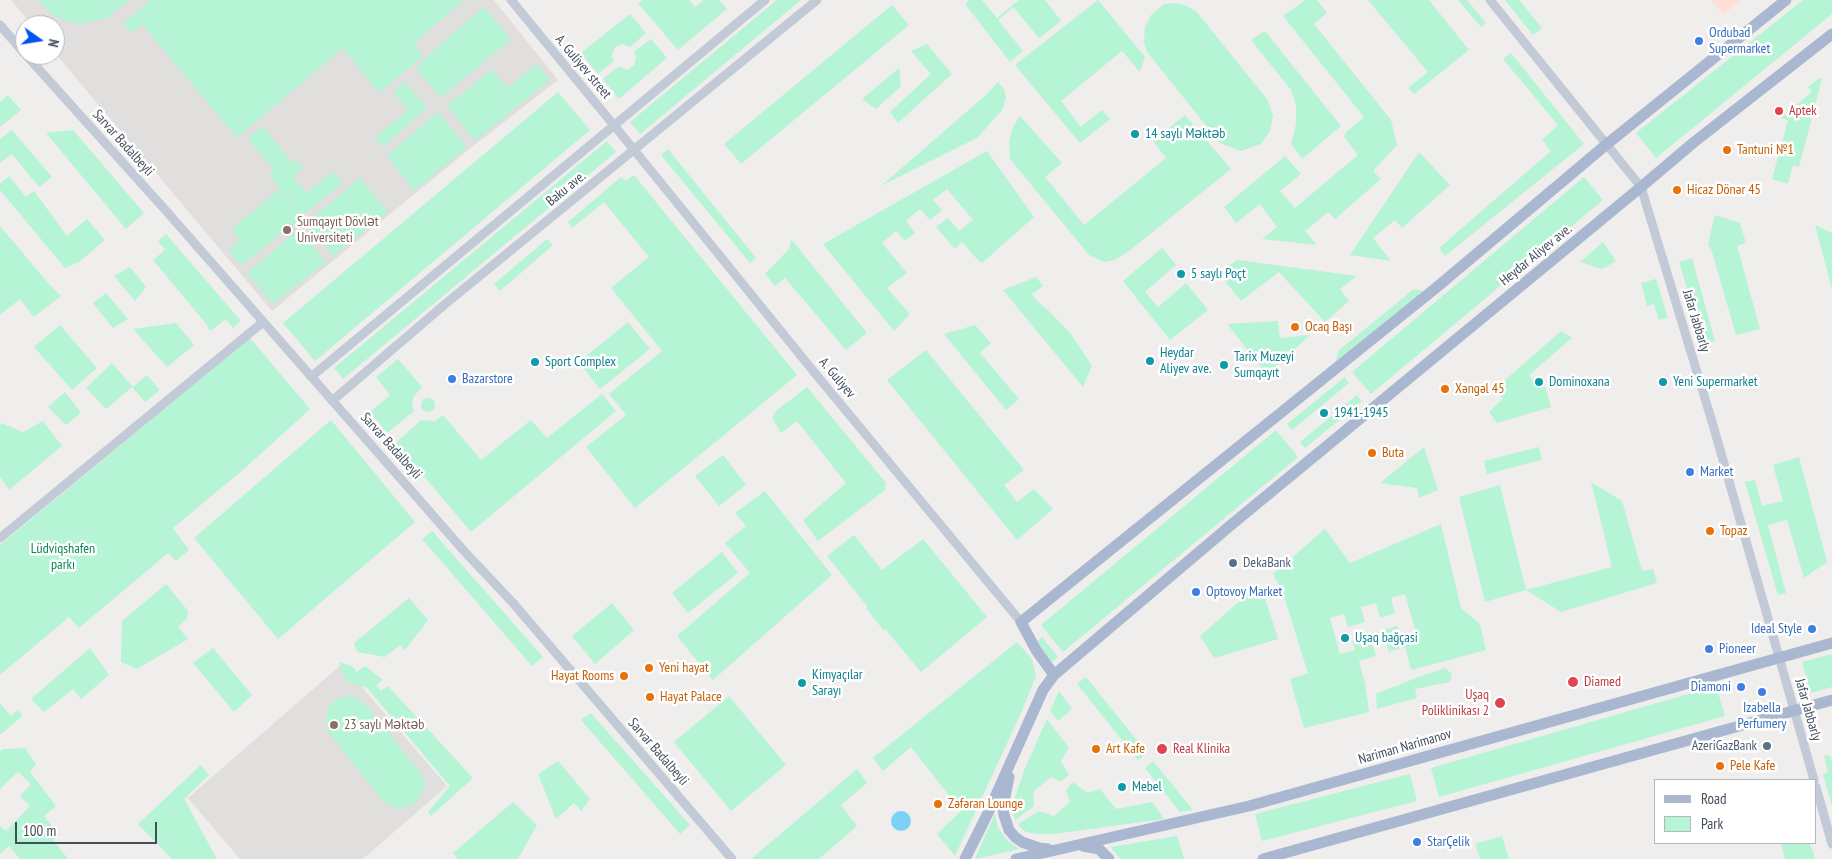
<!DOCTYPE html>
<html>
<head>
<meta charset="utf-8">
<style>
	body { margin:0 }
	#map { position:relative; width:1832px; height:859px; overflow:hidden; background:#f0eded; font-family:"PT Sans Narrow",sans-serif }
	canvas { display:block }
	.legend { position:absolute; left:1654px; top:779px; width:162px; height:65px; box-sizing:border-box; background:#fff; border:1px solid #b4b8be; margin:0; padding:6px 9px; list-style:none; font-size:15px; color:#434e5d }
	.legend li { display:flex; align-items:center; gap:10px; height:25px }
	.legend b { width:25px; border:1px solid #b4b8be }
	.north { position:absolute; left:15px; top:15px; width:50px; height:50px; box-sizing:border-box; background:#fff; border:1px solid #b4b8be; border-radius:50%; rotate:103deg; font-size:14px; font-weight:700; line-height:20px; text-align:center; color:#434e5d }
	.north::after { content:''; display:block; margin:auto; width:18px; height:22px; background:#0253f4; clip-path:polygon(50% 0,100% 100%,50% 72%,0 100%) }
	.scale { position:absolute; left:15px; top:822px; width:142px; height:22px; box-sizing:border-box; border:2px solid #434e5d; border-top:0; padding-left:6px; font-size:15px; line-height:18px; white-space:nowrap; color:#434e5d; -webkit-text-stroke:4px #fff; paint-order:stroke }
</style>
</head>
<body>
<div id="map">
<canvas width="1832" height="859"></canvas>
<ul class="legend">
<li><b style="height:6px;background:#a9b8d0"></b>Road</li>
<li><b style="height:14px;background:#b5f4d4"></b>Park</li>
</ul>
<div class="north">N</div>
<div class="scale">100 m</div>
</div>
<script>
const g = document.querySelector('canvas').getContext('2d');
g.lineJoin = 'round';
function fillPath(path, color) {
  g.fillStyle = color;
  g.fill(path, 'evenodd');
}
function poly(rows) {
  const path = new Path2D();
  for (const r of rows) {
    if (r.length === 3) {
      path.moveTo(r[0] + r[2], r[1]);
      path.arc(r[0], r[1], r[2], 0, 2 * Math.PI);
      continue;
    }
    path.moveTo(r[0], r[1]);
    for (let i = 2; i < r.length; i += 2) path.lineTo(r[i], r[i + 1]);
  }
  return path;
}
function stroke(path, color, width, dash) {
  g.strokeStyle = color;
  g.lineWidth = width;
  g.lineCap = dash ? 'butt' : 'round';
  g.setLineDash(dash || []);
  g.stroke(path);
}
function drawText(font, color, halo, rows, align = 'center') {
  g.font = font + ' "PT Sans Narrow",sans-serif';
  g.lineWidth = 5;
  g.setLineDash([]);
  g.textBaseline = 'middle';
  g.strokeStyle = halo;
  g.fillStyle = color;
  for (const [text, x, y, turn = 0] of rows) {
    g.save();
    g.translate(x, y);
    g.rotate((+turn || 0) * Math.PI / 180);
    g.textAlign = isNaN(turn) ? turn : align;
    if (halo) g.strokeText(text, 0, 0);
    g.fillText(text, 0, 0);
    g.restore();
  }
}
fillPath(poly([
	[11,0,494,0,558,80,468,150,272,311,55,53,55,25,32,25],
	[342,664,447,786,363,859,240,859,188,798]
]), '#e1dede');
fillPath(poly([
	[1711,0,1741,0,1723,15]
]), '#fee0d9');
fillPath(poly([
	[38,0,129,0,107,18,81,24,69,22,54,16],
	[151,0,464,0,414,43,423,56,379,93,343,48,237,138,142,24,132,32,123,23],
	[642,0,689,0,695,7,704,0,719,0,727,9,678,50,638,3],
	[777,0,801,0,640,134,630,122],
	[970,0,982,0,997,18,1019,0,1045,0,1061,21,1039,38,1013,7,998,20,1023,51,1010,62,965,4],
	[1098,0,1145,57,1140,72,1122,51,1061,101,1081,127,1102,110,1110,119,1080,143,1015,65],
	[1305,0,1317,0,1327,13,1314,24,1391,120,1397,145,1373,171,1381,179,1335,219,1328,212,1305,231,1317,245,1262,239,1277,227,1260,204,1236,223,1224,207,1285,156,1301,174,1280,191,1295,208,1358,155,1344,137,1346,132,1364,117,1283,16],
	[1368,0,1429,0,1469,50,1414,94,1408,88,1428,72],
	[1458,0,1467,0,1486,23,1481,27],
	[1505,0,1519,0,1542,28,1533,35],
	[1803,0,1832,0,1832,14,1656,158,1636,133],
	[1175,3,1187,6,1196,11,1267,99,1273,115,1270,131,1261,144,1241,151,1220,143,1147,52,1144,42,1145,27,1151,15,1164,4],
	[892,5,909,25,741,164,724,144],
	[484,7,511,39,441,98,416,68,436,48],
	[630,14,646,33,630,47,622,44,615,47,612,56,614,61,598,74,581,53],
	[1265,31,1341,126,1302,159,1291,144,1296,124,1296,105,1291,90,1251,40],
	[651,39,667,58,619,99,603,79,619,66,627,70,634,66,636,56,634,52],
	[927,44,952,74,898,123,890,112,931,74,911,51],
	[1511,53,1584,144,1445,256,1439,248,1551,151,1542,140,1558,125,1503,59],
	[537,64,550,80,475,141,447,106,492,69,507,88],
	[899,68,901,86,876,109,862,99],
	[1819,78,1822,79,1799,167,1793,165,1788,184,1772,179,1788,120,1781,118,1812,92,1808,87],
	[404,81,427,108,383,147,375,137,408,110,393,92],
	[998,82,1004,89,1006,97,1004,105,1002,110,977,138,881,186,986,95],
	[558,92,590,130,315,361,283,323],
	[8,95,21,110,0,127,0,102],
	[438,112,467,147,414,191,387,156],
	[1185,115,1231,169,1129,251,1115,260,1104,262,1089,255,1010,159,1009,140,1013,127,1020,116,1062,163,1045,177,1084,225,1166,158,1153,141],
	[263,127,294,164,298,161,304,167,293,177,306,193,333,172,343,183,302,216,269,175,274,170,247,138],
	[12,130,52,177,39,187,12,154,0,163,0,139],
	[73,130,144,213,126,229,46,133],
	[607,141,616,152,343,379,334,368],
	[668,149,756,258,750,263,661,155],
	[987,151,1034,217,982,263,974,256,962,242,955,249,936,227,948,218,959,231,973,220,947,189,933,200,942,210,930,220,920,209,906,221,915,233,905,241,896,231,882,243,907,273,887,288,910,314,894,331,823,244],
	[1419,152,1450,185,1402,228,1395,220,1373,238,1391,261,1350,255],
	[634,175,797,375,635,508,586,447,626,415,609,394,662,351,611,288,649,257,604,202,572,228,568,222,621,177,626,181],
	[9,176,26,197,34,191,67,236,87,219,105,240,79,262,65,268,0,190,0,184],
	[1584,177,1603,200,1371,394,1352,372],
	[360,178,388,212,333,256,306,223],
	[279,189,302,217,241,266,228,250,240,240,232,229],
	[1715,215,1740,223,1746,243,1737,246,1760,329,1736,335,1712,252,1708,244],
	[1815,225,1832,233,1832,289],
	[0,226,48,283,61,296,34,317,20,299,0,315],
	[299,229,326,262,273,304,247,273],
	[166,234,241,321,233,328,226,319,210,331,207,327,208,326,153,260,165,250,158,241],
	[547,239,553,245,500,291,494,284],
	[791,239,867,333,846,350,785,278,775,286,765,274,789,249],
	[1603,242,1616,261,1602,269,1580,262],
	[1162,248,1176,265,1145,292,1158,307,1186,283,1208,310,1170,340,1123,281],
	[1692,258,1715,341,1704,344,1679,262],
	[1237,260,1357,276,1340,289,1349,301,1325,322,1279,272,1241,301,1219,273],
	[130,267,146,287,135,301,114,276],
	[1036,277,1043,286,1032,294,1039,303,1048,310,1071,334,1092,366,1083,387,1003,290],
	[1656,279,1668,318,1659,320,1654,304,1647,306,1641,283],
	[1414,289,1423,291,1336,361,1338,351],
	[106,293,128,319,113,328,93,303],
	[1278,321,1280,338,1310,335,1267,374,1227,324],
	[628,322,650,349,600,389,579,362],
	[176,323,194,345,167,367,133,329],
	[60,325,97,368,72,390,34,347],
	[975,325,991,343,980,353,1019,399,1006,410,944,334],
	[1561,331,1572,338,1529,375,1540,389,1545,386,1551,407,1497,423,1489,412,1503,399,1495,389],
	[250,338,310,409,244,469,173,528,189,550,176,561,168,553,79,628,69,617,0,675,0,545],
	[926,350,1024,470,1004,485,1017,502,1034,489,1053,509,1017,540,887,380],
	[398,359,422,387,414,396,412,405,414,411,387,433,370,412,390,395,376,377],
	[112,363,133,387,147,375,160,390,145,402,132,387,106,409,86,388],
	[1345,377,1349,383,1292,430,1287,424],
	[807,387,886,483,885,490,818,541,803,520,846,483,797,421,781,433,772,418,776,411],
	[65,392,81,413,66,425,48,407],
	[602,394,616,411,471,532,396,443,421,420,435,421,443,415,481,460,531,420,547,438],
	[1357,395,1362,401,1305,448,1300,442],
	[428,405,7],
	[331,420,415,522,278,639,194,538],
	[43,421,62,446,9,490,0,477,0,425,2,423,23,432],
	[1276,430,1298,457,1063,652,1041,625],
	[1424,447,1438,490,1419,498,1417,488,1380,483],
	[1539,447,1542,460,1487,474,1484,461],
	[723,455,746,485,719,506,695,476],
	[1799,457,1827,562,1804,578,1787,520,1768,525,1786,593,1778,595,1745,482,1755,480,1762,506,1783,501,1773,465],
	[1591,482,1622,501,1642,571,1653,569,1657,583,1561,612,1526,590,1485,602,1459,497,1500,485,1526,590,1612,567],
	[765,491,832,575,713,680,677,636,750,573,725,543,746,526,735,513],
	[1441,524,1461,608,1480,624,1486,650,1411,670,1405,647,1389,652,1383,630,1397,626,1401,638,1416,633,1405,594,1391,598,1395,613,1380,618,1376,603,1361,607,1365,622,1348,627,1344,614,1330,618,1340,654,1355,650,1352,639,1369,634,1376,656,1359,661,1365,683,1369,712,1304,728,1290,679,1308,673,1282,590,1273,574,1325,529,1350,563],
	[432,531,543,657,532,666,422,539],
	[854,535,882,570,923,539,987,617,921,672,886,630,883,630,866,608,867,606,827,556],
	[722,552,738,573,688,613,672,593],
	[166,584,188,611,187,619,178,627,188,639,137,669,121,662,122,621],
	[1257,586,1264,595,1278,639,1214,658,1200,636],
	[409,598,428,620,405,650,400,645,385,657,357,652,354,643],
	[612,603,634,630,595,664,572,636],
	[1042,637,1058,657,1052,662,1036,642],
	[1017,642,1032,659,1036,676,1021,713,955,856,937,834,961,811,911,747,883,771,873,758],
	[90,648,109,675,81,699,73,689,44,712,31,699],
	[213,648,252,695,234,712,193,663],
	[1832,654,1832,687,1811,693,1802,662],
	[339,662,352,666,357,672,365,666,383,680,376,685,381,691,388,686,473,778,431,816,428,812,450,786,367,688,345,681],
	[1445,668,1452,674,1450,682,1415,689,1417,698,1377,709,1376,694,1421,676],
	[1086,677,1147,753,1138,760,1077,684],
	[1716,686,1725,716,1439,797,1431,768],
	[1059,691,1072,709,1058,721,1050,711],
	[345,696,356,698,365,704,421,773,424,783,422,793,417,801,410,806,400,808,391,806,383,801,328,732,326,716,329,706,336,700],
	[729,696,786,765,731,811,674,742],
	[0,703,11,716,18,710,22,716,0,735],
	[591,713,690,825,680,834,581,720],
	[1047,719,1069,748,1061,761,1069,775,1061,782,1051,777,1033,792,1034,806,1015,820,1013,812,1014,800,1025,768],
	[25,748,36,764,30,772,56,806,44,816,59,835,53,840,68,859,20,859,9,846,0,854,0,826,6,831,30,806,20,796,31,784,18,772,0,789,0,751,3,749],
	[1830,755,1832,762,1832,806,1823,774,1828,772,1824,756],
	[558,761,590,799,581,811,574,803,556,819,538,774],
	[1153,761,1193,810,1180,812,1145,768],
	[201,765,209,775,184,799,217,859,172,859,138,824],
	[857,769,867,783,841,805,857,826,819,859,751,859],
	[1410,774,1417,801,1262,841,1255,814],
	[1073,782,1087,793,1100,789,1116,809,1152,802,1164,819,1054,834,1035,834,1024,831,1018,824,1039,811,1054,816,1070,802,1066,790],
	[513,802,537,825,518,859,458,859,453,853],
	[995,814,998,828,1007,840,1019,849,975,859],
	[1177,836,1184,859,1120,859,1111,847],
	[1502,836,1509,859,1480,859,1475,844],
	[1781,843,1810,843,1815,859,1785,859]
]), '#b5f4d4');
fillPath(poly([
	[901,821,10]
]), '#7cd1f7');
stroke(poly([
	[511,0,635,151,814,372,1021,622],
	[1490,0,1641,187,1713,425,1814,780],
	[0,25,25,54],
	[26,55,168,213,464,551,513,603,732,859],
	[311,377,765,0],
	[332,401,444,305,817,0],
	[0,538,263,322],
	[1816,787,1832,844]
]), '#c1cad6', 9);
stroke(poly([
	[1054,675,1036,650,1021,622,1437,287,1607,144,1786,0],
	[1009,777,1003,807,1004,815,1009,830,1015,837,1022,842,1039,848,1048,849],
	[1083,846,1099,849,1109,859],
	[965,859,987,815,1043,690,1054,675,1231,525,1641,187,1693,143,1832,34],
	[1016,859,1249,806,1832,643],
	[1263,859,1832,700]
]), '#a9b8d0', 11);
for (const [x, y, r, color] of [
	[1699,41,5,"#3f7fe0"],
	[1779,111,5,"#e0444e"],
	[1135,134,5,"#0f9aa8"],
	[1727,150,5,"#e8710a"],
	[1677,190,5,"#e8710a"],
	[287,230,5,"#8d6e63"],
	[1181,274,5,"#0f9aa8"],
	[1295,327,5,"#e8710a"],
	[1150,361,5,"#0f9aa8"],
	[535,362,5,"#0f9aa8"],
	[1224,365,5,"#0f9aa8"],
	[452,379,5,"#3f7fe0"],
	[1539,382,5,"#0f9aa8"],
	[1663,382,5,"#0f9aa8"],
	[1445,389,5,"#e8710a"],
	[1324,413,5,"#0f9aa8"],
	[1372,453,5,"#e8710a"],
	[1690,472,5,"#3f7fe0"],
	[1710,531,5,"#e8710a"],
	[1233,563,5,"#5c6f8a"],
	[1196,592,5,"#3f7fe0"],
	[1812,629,5,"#3f7fe0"],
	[1345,638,5,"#0f9aa8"],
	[1709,649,5,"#3f7fe0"],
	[649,668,5,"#e8710a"],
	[624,676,5,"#e8710a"],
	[1573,682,6,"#e0444e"],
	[802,683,5,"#0f9aa8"],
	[1741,687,5,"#3f7fe0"],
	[1762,692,5,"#3f7fe0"],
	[650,697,5,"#e8710a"],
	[1500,703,6,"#e0444e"],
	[334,725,5,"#8d6e63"],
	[1767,746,5,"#5c6f8a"],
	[1096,749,5,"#e8710a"],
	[1162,749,6,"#e0444e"],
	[1720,766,5,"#e8710a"],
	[1122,787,5,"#0f9aa8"],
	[938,804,5,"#e8710a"],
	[1417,842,5,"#3f7fe0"]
]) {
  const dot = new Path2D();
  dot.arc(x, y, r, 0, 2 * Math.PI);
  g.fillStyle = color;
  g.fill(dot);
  stroke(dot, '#fff', 2);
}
drawText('14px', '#366cbe', '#fff', [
	["Ordubad",1709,33],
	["Supermarket",1709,49],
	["Bazarstore",462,379],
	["Market",1700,472],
	["Optovoy Market",1206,592],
	["Ideal Style",1802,629,"right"],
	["Pioneer",1719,649],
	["Diamoni",1731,687,"right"],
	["Izabella",1762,708,"center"],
	["Perfumery",1762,724,"center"],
	["StarÇelik",1427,842]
], 'left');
drawText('14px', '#434e5d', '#fff', [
	["A. Guliyev street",583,67,50],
	["Sarvar Badalbeyli",123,143,48],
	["Baku ave.",566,189,-39],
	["Heydar Aliyev ave.",1536,255,-39],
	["Jafar Jabbarly",1696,321,73],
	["A. Guliyev",837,378,50],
	["Sarvar Badalbeyli",391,446,48],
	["Jafar Jabbarly",1808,710,74],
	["Nariman Narimanov",1405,747,-16],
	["Sarvar Badalbeyli",658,752,49]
]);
drawText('14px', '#be3a42', '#fff', [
	["Aptek",1789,111],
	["Diamed",1584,682],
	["Uşaq",1489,695,"right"],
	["Poliklinikası 2",1489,711,"right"],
	["Real Klinika",1173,749]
], 'left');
drawText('14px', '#0d838f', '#fff', [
	["14 saylı Məktəb",1145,134],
	["5 saylı Poçt",1191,274],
	["Heydar",1160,353],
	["Aliyev ave.",1160,369],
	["Tarix Muzeyi",1234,357],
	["Sumqayıt",1234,373],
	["Sport Complex",545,362],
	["Dominoxana",1549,382],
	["Yeni Supermarket",1673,382],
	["1941-1945",1334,413],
	["Uşaq bağçasi",1355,638],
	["Kimyaçılar",812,675],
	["Sarayı",812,691],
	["Mebel",1132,787]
], 'left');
drawText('14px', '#c56008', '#fff', [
	["Tantuni №1",1737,150],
	["Hicaz Dönәr 45",1687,190],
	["Ocaq Başı",1305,327],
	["Xәngәl 45",1455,389],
	["Buta",1382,453],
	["Topaz",1720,531],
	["Yeni hayat",659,668],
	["Hayat Rooms",614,676,"right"],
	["Hayat Palace",660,697],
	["Art Kafe",1106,749],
	["Pele Kafe",1730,766],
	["Zәfәran Lounge",948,804]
], 'left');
drawText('14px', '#785e54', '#fff', [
	["Sumqayıt Dövlət",297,222],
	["Universiteti",297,238],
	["23 saylı Məktəb",344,725]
], 'left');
drawText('14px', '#0b8756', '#fff', [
	["Lüdviqshafen",63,549],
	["parkı",63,565]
]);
drawText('14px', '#4e5e75', '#fff', [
	["DekaBank",1243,563],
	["AzeriGazBank",1757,746,"right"]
], 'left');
</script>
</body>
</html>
